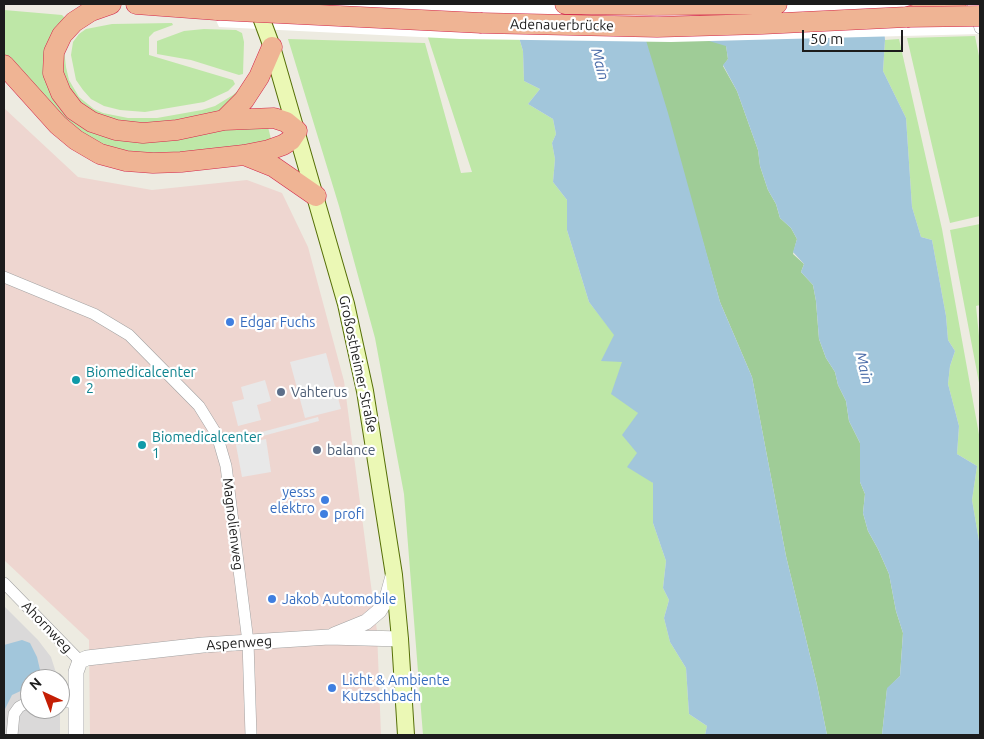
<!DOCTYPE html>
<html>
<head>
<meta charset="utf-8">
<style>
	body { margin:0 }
	#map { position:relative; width:984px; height:739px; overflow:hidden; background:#edebe1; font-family:Ubuntu,sans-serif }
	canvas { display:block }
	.frame { position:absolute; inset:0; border:5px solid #1c1c1c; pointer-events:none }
	.north { position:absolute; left:20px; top:669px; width:50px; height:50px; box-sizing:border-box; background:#fff; border:1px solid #a4a4a4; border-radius:50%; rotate:317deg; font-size:14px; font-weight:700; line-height:20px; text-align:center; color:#1c1c1c }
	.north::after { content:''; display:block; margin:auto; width:18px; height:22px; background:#c41e04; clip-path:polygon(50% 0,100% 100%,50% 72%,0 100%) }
	.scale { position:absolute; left:802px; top:30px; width:101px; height:22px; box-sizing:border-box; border:2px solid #1c1c1c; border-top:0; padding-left:6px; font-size:15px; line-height:18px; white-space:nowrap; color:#1c1c1c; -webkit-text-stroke:4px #fff; paint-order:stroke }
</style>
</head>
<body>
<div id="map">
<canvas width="984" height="739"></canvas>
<div class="frame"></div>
<div class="north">N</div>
<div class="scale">50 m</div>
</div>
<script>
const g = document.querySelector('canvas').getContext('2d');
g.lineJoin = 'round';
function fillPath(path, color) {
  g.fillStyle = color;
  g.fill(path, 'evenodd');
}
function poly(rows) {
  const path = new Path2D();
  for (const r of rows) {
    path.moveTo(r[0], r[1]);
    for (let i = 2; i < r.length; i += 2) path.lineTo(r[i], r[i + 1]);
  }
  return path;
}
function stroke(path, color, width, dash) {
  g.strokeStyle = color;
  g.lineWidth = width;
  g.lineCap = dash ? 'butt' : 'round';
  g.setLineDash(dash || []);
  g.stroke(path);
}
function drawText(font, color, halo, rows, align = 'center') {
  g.font = font + ' Ubuntu,sans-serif';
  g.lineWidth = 4.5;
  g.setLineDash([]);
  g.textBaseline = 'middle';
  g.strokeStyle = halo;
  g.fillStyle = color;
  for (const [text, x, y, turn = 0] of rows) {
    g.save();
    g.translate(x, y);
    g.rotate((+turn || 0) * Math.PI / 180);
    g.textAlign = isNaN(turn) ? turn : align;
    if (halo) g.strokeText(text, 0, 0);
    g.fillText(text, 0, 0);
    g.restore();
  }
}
fillPath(poly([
	[4,606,38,640,51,657,58,679,30,679,30,709,60,709,60,701,60,735,4,735]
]), '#dad9d9');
fillPath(poly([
	[4,108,78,177,152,190,247,180,282,193,308,247,344,381,377,631,381,735,90,735,89,640,4,560]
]), '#eed6d0');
fillPath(poly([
	[417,4,509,4,523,51,524,81,540,89,528,104,553,119,556,134,552,143,555,159,553,182,567,200,567,230,589,302,615,335,638,413,637,453,653,483,653,523,666,561,663,588,669,600,664,618,670,642,686,668,689,714,707,726,705,735,423,735,404,494,375,338,339,206,288,39,425,43,461,173,472,172],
	[4,10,62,15,65,18,49,89,56,103,68,118,90,132,107,137,233,126,268,127,272,143,162,157,94,146,4,59],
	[172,23,173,25,154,32,149,37,149,55,233,80,235,84,228,91,204,102,145,112,120,110,104,106,91,99,83,90,76,80,71,55,73,42,79,34,86,29,112,24],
	[204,29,236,30,242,33,244,42,243,74,239,75,191,60,157,54,157,41,184,31],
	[975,36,980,61,980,216,950,223,907,38],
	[899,39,942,229,980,440,980,547,972,500,977,466,957,454,959,426,948,384,950,366,955,351,948,340,946,316,932,240,921,237,912,207,906,118,883,71,885,40],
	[64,50,66,67,69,80,79,97,94,109,103,113,128,118,157,118,202,110,215,106,233,95,246,83,223,109,216,113,140,128,77,108,58,65],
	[980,224,980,305,976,306,979,336,980,336,980,388,950,230]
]), '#bee7a7');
fillPath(poly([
	[635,4,726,45,728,59,723,66,737,91,758,150,760,166,768,190,776,204,780,218,791,228,797,239,793,254,804,264,801,272,813,285,816,301,819,339,826,358,835,372,838,385,846,401,849,421,860,443,860,482,865,494,863,513,868,531,878,549,889,574,896,611,903,633,900,676,887,689,882,735,827,735,817,685,786,556,752,377,720,302]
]), '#9fcc97');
fillPath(poly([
	[326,353,341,409,305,418,290,362],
	[265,380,271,401,257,405,261,420,238,426,232,402,244,399,241,387],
	[318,417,319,421,259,437,258,433],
	[266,439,271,472,242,477,236,445]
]), '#e8e8e8');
fillPath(poly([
	[509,4,635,4,668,113,720,302,752,377,786,556,817,685,827,735,705,735,707,726,689,714,686,668,670,642,664,618,669,600,663,588,666,561,653,523,653,483,627,467,637,453,622,435,638,413,611,394,622,362,601,361,614,335,589,302,567,230,567,200,553,182,555,159,552,143,556,134,553,119,528,104,540,89,524,81,523,51],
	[697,4,882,4,885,40,883,71,906,118,912,207,921,237,932,240,946,316,948,340,955,351,950,366,948,384,959,426,957,454,977,466,972,500,980,547,980,735,882,735,887,688,900,676,903,633,896,611,889,574,878,549,868,531,863,513,865,494,860,482,860,443,849,421,846,401,838,385,835,372,826,358,819,339,816,301,813,285,801,272,804,264,793,252,797,239,791,228,780,218,776,204,768,190,760,166,758,150,737,91,723,65,728,59,726,46,709,41],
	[22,640,30,643,37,657,41,674,36,679,30,679,30,685,27,688,12,695,4,711,4,735,4,645]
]), '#a2c6db');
fillPath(poly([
	[209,4,980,4,980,34,671,42,460,39,219,27]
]), '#fff');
const minor = poly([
	[973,4,980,28],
	[4,277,94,314,129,335,199,406,217,435,226,466,248,642,251,735],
	[4,583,80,661],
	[60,702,75,702],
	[12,735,14,714,19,707,30,701]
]);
const tertiary = poly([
	[334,635,366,622,379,611,387,598,393,576],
	[76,735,76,672,80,661,87,658,203,645,329,637,400,639]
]);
const secondary = poly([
	[256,4,272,47,346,304,365,391,394,575,400,639,406,735]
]);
const trunk = poly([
	[136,4,217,10],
	[565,4,651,5,777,4],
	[482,23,657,27,762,24,907,17,956,4],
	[4,65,58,125,76,140,100,154,126,161,153,163,181,162,244,155,269,150,283,145,291,140,297,131,286,122,274,118,224,120,177,130,143,133,116,130,92,122,74,110,61,93,53,73,54,52,62,35,74,22,91,11,111,4],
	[224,120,244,100,259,77,272,47],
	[244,155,274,167,316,196]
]);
stroke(minor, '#a3a3a3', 12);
stroke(tertiary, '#a3a3a3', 16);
stroke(secondary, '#556f06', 18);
stroke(trunk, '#d3264a', 21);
stroke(minor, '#fff', 11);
stroke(tertiary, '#fff', 15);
stroke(secondary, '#ebf8b5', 16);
stroke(trunk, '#efb494', 20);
const trunkBridge = poly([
	[217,10,482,23],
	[907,17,980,16]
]);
stroke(trunkBridge, '#d3264a', 21, []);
stroke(trunkBridge, '#efb494', 20);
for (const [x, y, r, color] of [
	[230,322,5,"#3f7fe0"],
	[76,380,5,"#0f9aa8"],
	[281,392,5,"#5c6f8a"],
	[142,445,5,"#0f9aa8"],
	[317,450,5,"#5c6f8a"],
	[325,500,5,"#3f7fe0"],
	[324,514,5,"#3f7fe0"],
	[272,599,5,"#3f7fe0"],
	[332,688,5,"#3f7fe0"]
]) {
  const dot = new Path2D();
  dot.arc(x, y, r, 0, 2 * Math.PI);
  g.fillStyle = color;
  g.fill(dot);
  stroke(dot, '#fff', 2);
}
drawText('14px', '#1c1c1c', '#fff', [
	["Adenauerbrücke",562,25,1],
	["Großostheimer Straße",358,364,78],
	["Magnolienweg",233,524,83],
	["Ahornweg",47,627,46],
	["Aspenweg",239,643,-4]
]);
drawText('14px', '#366cbe', '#fff', [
	["Edgar Fuchs",240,322],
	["yesss",315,492,"right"],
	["elektro",315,508,"right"],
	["profi",334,514],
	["Jakob Automobile",282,599],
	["Licht & Ambiente",342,680],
	["Kutzschbach",342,696]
], 'left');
drawText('14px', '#0d838f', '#fff', [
	["Biomedicalcenter",86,372],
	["2",86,388],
	["Biomedicalcenter",152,437],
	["1",152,453]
], 'left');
drawText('14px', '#4e5e75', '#fff', [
	["Vahterus",291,392],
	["balance",327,450]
], 'left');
drawText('italic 15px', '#4b6da9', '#fff', [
	["Main",600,64,75],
	["Main",864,368,76]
]);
</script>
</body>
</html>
